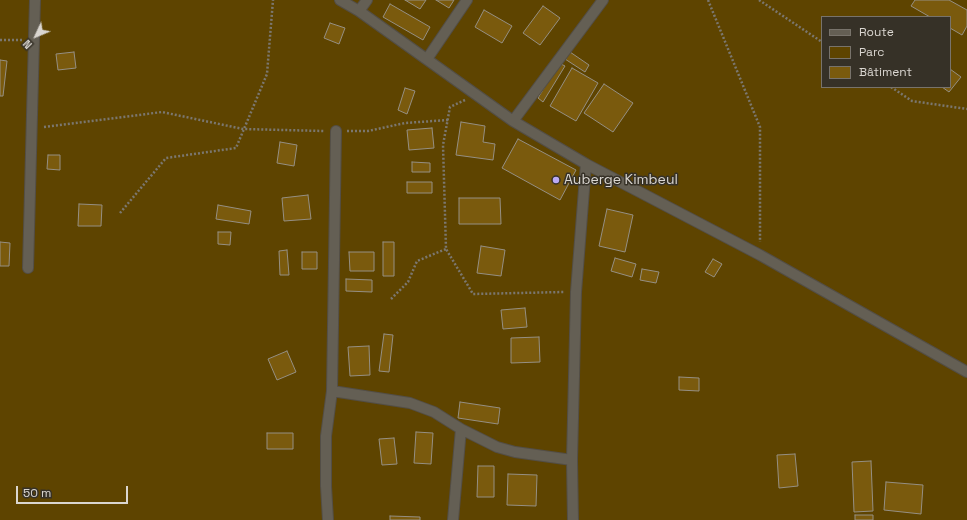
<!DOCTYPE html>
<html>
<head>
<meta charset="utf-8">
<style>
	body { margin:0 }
	#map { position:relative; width:967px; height:520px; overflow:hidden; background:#363127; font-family:"Space Grotesk",sans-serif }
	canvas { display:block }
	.legend { position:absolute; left:821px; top:16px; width:130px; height:72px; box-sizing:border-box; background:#363127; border:1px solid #78736b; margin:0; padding:5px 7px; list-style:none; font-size:12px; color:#dad6d0 }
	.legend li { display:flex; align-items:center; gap:8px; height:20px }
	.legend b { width:20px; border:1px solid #78736b }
	.north { position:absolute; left:16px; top:16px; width:40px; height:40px; -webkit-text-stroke:3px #363127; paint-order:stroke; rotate:226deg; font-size:11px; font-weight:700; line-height:16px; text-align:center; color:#dad6d0 }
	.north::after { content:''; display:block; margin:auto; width:14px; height:18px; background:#dad6d0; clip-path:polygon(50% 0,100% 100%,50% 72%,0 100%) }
	.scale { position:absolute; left:16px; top:486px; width:112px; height:18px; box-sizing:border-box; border:2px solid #dad6d0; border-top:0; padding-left:5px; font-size:12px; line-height:14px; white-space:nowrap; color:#dad6d0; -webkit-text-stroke:3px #363127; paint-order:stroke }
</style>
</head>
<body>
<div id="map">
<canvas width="967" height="520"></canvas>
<ul class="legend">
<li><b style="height:5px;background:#645f54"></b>Route</li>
<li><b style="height:11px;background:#5e4400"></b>Parc</li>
<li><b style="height:11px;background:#7a5a0d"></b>Bâtiment</li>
</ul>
<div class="north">N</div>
<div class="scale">50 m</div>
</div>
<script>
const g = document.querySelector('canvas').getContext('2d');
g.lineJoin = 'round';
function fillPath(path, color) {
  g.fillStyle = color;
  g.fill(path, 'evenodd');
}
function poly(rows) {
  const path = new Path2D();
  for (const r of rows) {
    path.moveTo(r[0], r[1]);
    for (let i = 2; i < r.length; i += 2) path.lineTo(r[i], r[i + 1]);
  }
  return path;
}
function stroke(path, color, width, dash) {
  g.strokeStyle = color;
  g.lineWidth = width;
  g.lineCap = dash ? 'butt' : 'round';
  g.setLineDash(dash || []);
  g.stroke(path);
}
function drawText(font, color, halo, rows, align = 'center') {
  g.font = font + ' "Space Grotesk",sans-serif';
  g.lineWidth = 3;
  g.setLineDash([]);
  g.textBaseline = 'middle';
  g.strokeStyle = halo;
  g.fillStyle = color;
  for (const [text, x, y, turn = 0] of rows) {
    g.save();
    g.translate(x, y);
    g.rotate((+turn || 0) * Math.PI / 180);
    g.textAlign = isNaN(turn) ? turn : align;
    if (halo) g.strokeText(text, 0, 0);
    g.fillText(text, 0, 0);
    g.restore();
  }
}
fillPath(poly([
	[0,0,967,0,967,520,0,520],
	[822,17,950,17,950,87,822,87]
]), '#5e4400');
const building = poly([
	[405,0,426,0,420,9,405,0],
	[436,0,454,0,449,8,436,0],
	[915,0,949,0,967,10,967,26,962,35,950,28,950,17,930,17,911,6,915,0],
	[390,4,430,27,423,40,383,17,390,4],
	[543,6,560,18,540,45,523,33,543,6],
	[484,10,512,26,502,43,475,27,484,10],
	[330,23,345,28,339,44,324,38,330,23],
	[74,52,76,68,58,70,56,54,74,52],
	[570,52,589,65,585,72,565,59,570,52],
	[0,60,7,61,3,96,0,96,0,60],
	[559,63,565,66,543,102,538,98,559,63],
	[572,68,598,83,576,121,550,106,572,68],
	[950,69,961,77,949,92,942,87,950,87,950,69],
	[604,84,633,103,613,132,584,113,604,84],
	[405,88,415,91,407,114,398,110,405,88],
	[461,122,485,126,483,142,495,144,493,160,456,155,461,122],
	[432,128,434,148,409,150,407,130,432,128],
	[518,139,576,170,560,200,502,168,518,139],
	[280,142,297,145,294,166,277,163,280,142],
	[48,155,60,155,60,170,47,169,48,155],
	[412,162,430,163,430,172,412,172,412,162],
	[407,182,432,182,432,193,407,193,407,182],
	[308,195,311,219,284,221,282,198,308,195],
	[459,198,500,198,501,224,459,224,459,198],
	[79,204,102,205,101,226,78,226,79,204],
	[218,205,251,211,249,224,216,219,218,205],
	[607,209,633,215,625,252,599,246,607,209],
	[218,232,231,232,230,245,218,244,218,232],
	[0,242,10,243,9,266,0,266,0,242],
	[383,242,394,242,394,276,383,276,383,242],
	[481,246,505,250,501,276,477,273,481,246],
	[287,250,289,275,280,275,279,251,287,250],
	[302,252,317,252,317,269,302,269,302,252],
	[349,252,374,252,374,271,350,271,349,252],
	[615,258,636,264,632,277,611,271,615,258],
	[713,259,722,264,714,277,705,272,713,259],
	[642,269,659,272,656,283,640,280,642,269],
	[346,279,372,280,372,292,346,291,346,279],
	[525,308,527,327,503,329,501,310,525,308],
	[384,334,393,335,389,372,379,371,384,334],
	[539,337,540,362,511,363,511,338,539,337],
	[369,346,370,375,350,376,348,347,369,346],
	[287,351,296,372,277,380,268,359,287,351],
	[679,377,699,378,699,391,679,390,679,377],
	[460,402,500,408,498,424,458,418,460,402],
	[416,432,433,433,431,464,414,463,416,432],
	[267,433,293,433,293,449,267,449,267,433],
	[394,438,397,464,382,465,379,439,394,438],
	[795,454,798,486,779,488,777,455,795,454],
	[871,461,873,511,854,512,852,462,871,461],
	[478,466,494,466,494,497,477,497,478,466],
	[508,474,537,475,536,506,507,505,508,474],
	[886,482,923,485,921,514,884,510,886,482],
	[855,515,873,515,873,520,855,520,855,515],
	[390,516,420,517,420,520,390,520,390,516]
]);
fillPath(building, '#7a5a0d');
stroke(building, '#958f83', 1);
const street = poly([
	[340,0,359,11],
	[367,0,359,11,513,121,586,164,576,292,572,460,573,520],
	[427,59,467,0],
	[513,121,603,0],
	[586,164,760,255,967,372],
	[28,268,35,0],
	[332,391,410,403,434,412,461,429,497,447,515,452,572,460],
	[328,520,326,486,326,436,332,391,336,131],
	[453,520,461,429]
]);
stroke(street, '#534e46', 12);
stroke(poly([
	[708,0,760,127,760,242],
	[759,0,822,42],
	[0,40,22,40],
	[891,87,912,101,967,109],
	[465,100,450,107,443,145,446,249,473,294,564,292],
	[44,127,162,112,243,129,324,131],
	[347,131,368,131,405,123,448,120],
	[120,213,166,158,236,148,267,74,273,0],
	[391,299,408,282,417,261,446,249]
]), '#7b776f', 2.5, [2, 2]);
stroke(street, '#645f54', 10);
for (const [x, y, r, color] of [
	[556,180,4,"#baaaf6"]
]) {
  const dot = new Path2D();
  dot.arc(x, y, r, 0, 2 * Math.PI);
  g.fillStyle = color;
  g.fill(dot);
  stroke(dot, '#363127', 1.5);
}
drawText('14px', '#dad6d0', '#363127', [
	["Auberge Kimbeul",564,180]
], 'left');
</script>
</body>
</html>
